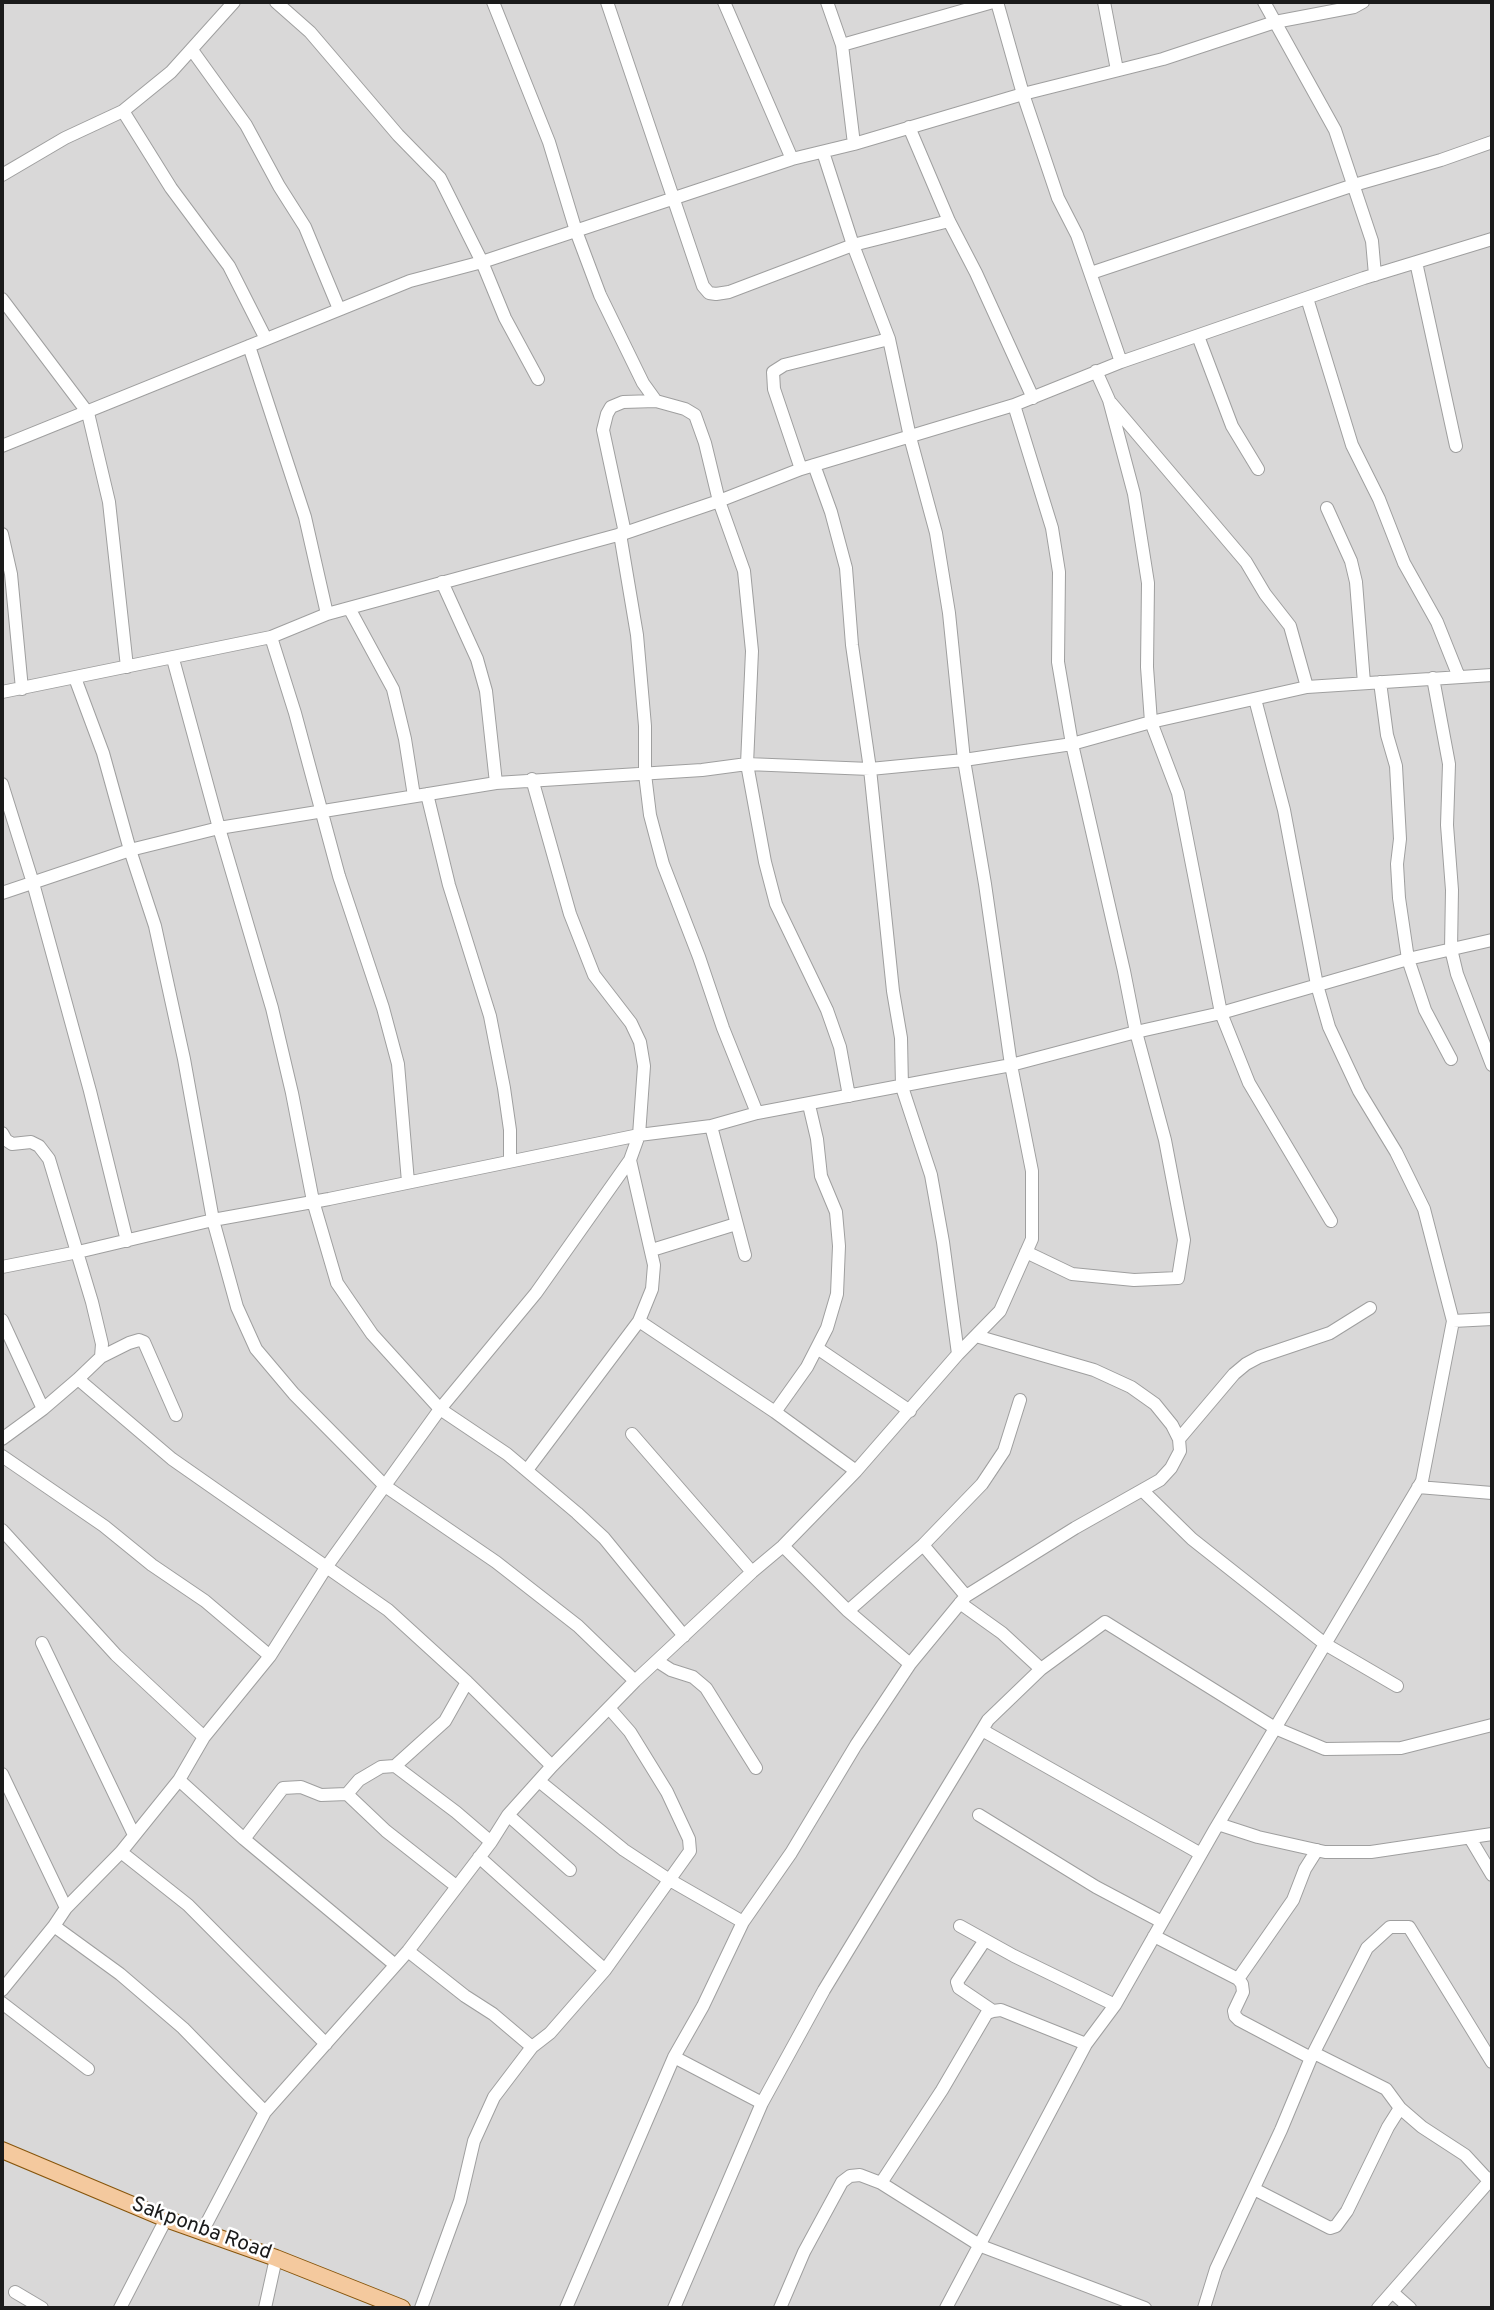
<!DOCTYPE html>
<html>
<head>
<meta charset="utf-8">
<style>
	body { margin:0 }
	#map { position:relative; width:1494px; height:2310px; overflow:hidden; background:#ece8e1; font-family:Overpass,sans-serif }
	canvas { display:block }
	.frame { position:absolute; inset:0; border:4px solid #1b1b1b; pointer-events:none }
</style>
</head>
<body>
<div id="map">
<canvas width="1494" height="2310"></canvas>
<div class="frame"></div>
</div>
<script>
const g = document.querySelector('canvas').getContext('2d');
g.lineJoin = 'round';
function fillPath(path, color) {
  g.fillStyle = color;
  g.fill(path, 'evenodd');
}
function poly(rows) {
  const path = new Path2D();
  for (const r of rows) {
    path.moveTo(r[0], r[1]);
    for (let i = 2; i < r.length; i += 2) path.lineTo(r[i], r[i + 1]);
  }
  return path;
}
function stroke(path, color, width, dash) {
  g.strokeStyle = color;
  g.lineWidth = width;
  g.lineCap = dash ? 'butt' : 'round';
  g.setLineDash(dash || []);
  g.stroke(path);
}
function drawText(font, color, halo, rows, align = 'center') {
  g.font = font + ' Overpass,sans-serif';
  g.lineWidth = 5;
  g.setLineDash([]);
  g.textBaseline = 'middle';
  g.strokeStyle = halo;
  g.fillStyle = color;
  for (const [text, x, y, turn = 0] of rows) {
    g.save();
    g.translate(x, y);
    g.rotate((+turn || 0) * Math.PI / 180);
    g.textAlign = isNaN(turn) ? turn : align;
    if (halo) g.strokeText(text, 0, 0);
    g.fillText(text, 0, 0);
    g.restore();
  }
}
fillPath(poly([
	[2,2,1492,2,1492,2308,2,2308]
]), '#d9d8d8');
const minor = poly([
	[276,2,310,32,398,135,440,178,482,262,505,318,538,379],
	[493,2,549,142,576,231,600,295,643,383,656,401],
	[607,2,703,286,709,293,716,294,729,292,853,245,949,221],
	[724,2,792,159],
	[827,2,842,45,854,144],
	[997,2,1023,94,1058,198,1077,235,1121,362],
	[1104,2,1117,70],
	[1264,2,1335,130,1372,241,1375,275],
	[842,45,993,2],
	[192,50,246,125,279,186,305,227,339,309],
	[123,111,171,188,229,266,266,339],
	[909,127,949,221,976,273,1033,398],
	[823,152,853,245,889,339,910,437,936,533,949,613,964,760,985,884,1011,1065,1032,1171,1032,1239,1000,1311,958,1354],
	[2,175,65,138,123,111,171,72,234,2],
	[1416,262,1456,446],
	[1091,273,1354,185,1441,160,1492,142],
	[1307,298,1352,445,1379,499,1404,563,1437,622,1459,677],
	[2,299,88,413,109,502,127,667],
	[1198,336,1232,426,1258,469],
	[249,346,305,517,327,614],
	[1096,371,1109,400,1134,494,1148,583,1147,667,1151,722,1178,793,1221,1013,1249,1083,1331,1221],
	[1111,403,1246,562,1265,594,1290,626,1307,687],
	[1014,405,1052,528,1059,572,1058,662,1072,744,1124,971,1136,1032,1165,1140,1184,1240,1178,1278,1134,1280,1072,1274,1026,1252],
	[2,446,410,281,482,262,792,159,854,144,1023,94,1163,59,1275,22,1354,7,1363,2],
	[801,469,774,389,773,372,784,365,889,339],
	[1327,508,1351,561,1356,582,1364,683],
	[625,533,603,430,607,414,611,407,623,402,656,401,685,409,695,415,705,443,719,501,744,571,752,651,747,764,765,862,776,904,827,1010,840,1047,849,1096],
	[2,534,11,574,22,689],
	[620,534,637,635,645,726,645,774,650,815,663,864,699,957,723,1028,757,1113],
	[442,582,477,659,486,691,496,783],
	[349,608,393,689,405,739,414,796],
	[271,637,295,713,339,876,383,1008,398,1064,408,1182],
	[173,659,219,828,272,1008,292,1093,313,1201,337,1283,372,1334,440,1409,507,1454,577,1513,604,1538,684,1636],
	[75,678,103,753,130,850,155,926,184,1059,213,1220,237,1307,256,1349,294,1394,385,1486,496,1562,578,1626,635,1681],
	[1433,678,1449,764,1447,825,1452,890,1451,949,1457,974,1492,1065],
	[1380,682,1387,735,1396,766,1400,839,1397,864,1399,898,1408,959,1425,1010,1451,1059],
	[2,692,271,637,327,614,625,533,719,501,801,469,1014,405,1121,362,1364,278,1492,239],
	[2,784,33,883,90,1091,127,1241],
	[427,794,449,885,490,1016,504,1088,510,1130,510,1161],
	[2,893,130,850,219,828,496,783,702,770,747,764,870,769,964,760,1072,744,1151,722,1307,687,1492,675],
	[711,1126,745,1255],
	[2,1133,6,1140,12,1144,31,1142,39,1146,49,1159,92,1302,102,1344,101,1357,78,1379,43,1409,2,1439],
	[630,1160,654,1265,652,1289,639,1321,775,1412,856,1471],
	[652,1250,736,1224],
	[2,1267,78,1252,213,1220,329,1199,639,1135,711,1126,757,1113,1011,1065,1136,1032,1221,1013,1408,959,1492,940],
	[2,1320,43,1409],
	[1453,1321,1492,1319],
	[817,1348,910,1411],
	[101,1357,129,1343,139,1340,144,1342,176,1415],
	[78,1379,172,1459,388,1610,467,1682,552,1766],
	[775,1412,807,1367,827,1328,837,1294,839,1246,836,1212,821,1176,817,1139,809,1105],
	[632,1434,752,1572],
	[1179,1439,1234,1374,1246,1364,1259,1357,1330,1333,1370,1308],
	[2,1456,104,1526,152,1565,205,1601,270,1656],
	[527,1470,639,1321],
	[1418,1487,1492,1493],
	[1143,1491,1192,1539,1325,1644,1397,1686],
	[2,1530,116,1655,204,1737],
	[923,1545,966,1596],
	[960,1603,1002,1633,1041,1669],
	[848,1611,923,1545,982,1484,1004,1451,1020,1400],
	[42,1643,134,1835],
	[657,1661,671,1670,693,1677,706,1688,756,1768],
	[910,1664,966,1596,1075,1528,1160,1480,1171,1468,1180,1451,1179,1439,1172,1425,1155,1404,1131,1387,1094,1370,976,1336],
	[982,1730,1201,1854],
	[395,1766,456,1812,491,1842],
	[2,1774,66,1908],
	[179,1780,244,1839,394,1964],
	[539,1781,624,1850,668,1879,743,1922],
	[347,1794,386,1831,456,1886],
	[508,1815,570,1870],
	[979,1815,1096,1887,1162,1922],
	[1218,1824,1258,1837,1325,1852,1371,1852,1492,1834],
	[1470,1838,1492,1875],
	[244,1839,283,1788,301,1787,321,1795,347,1794,359,1780,381,1767,395,1766,445,1721,467,1682],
	[121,1852,188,1905,326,2044],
	[479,1857,605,1970],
	[54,1926,120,1974,183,2028,265,2112],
	[960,1926,1014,1956,1115,2005],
	[1154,1936,1238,1979,1242,1984,1243,1992,1234,2011,1235,2016,1239,2020,1311,2058],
	[985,1940,957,1982,959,1988,993,2011,1001,2010,1086,2044],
	[408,1951,465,1996,493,2014,532,2047],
	[1238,1979,1293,1900,1305,1869,1317,1850],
	[2,1990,54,1926,66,1908,121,1852,179,1780,204,1737,270,1656,327,1566,440,1409,536,1293,630,1160,639,1135,644,1066,640,1042,631,1023,594,975,570,914,532,779],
	[2,2003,88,2069],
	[1314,2053,1386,2089,1400,2108,1422,2127,1465,2155,1489,2181],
	[674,2057,762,2103],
	[881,2183,942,2090,987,2013,993,2011],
	[1254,2189,1330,2228,1336,2226,1347,2211,1388,2127,1400,2108],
	[202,2232,265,2112,408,1951,491,1842,508,1815,552,1766,635,1681,752,1572,783,1546,856,1471,958,1354,943,1242,931,1175,902,1087,901,1038,893,991,870,769,852,645,846,568,831,512,814,465],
	[15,2292,42,2308],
	[1392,2292,1410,2308],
	[120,2308,166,2219],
	[265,2308,276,2258],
	[421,2308,460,2201,474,2141,494,2097,532,2047,550,2033,605,1970,690,1851,689,1839,667,1792,630,1732,609,1708],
	[566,2308,674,2057,703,2006,743,1922,791,1853,856,1745,910,1664,848,1611,783,1546],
	[674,2308,762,2103,824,1990,988,1720,1041,1669,1105,1622,1275,1728,1325,1749,1401,1748,1492,1725],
	[780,2308,804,2252,842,2182,850,2176,860,2175,881,2183,981,2246,1145,2308],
	[946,2308,1086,2044,1115,2005,1214,1831,1422,1481,1453,1321,1424,1209,1396,1152,1359,1091,1329,1027,1317,985,1284,810,1255,699],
	[1204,2308,1216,2269,1281,2130,1311,2058,1367,1948,1390,1927,1409,1927,1492,2062],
	[1378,2308,1492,2178]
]);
const major = poly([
	[2,2150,166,2219,276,2258,402,2308]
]);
stroke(minor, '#9f9f9f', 14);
stroke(major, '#87550b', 18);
stroke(minor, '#fff', 12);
stroke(major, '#f4c99e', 16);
drawText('21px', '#1b1b1b', '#fff', [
	["Sakponba Road",201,2230,20]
]);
</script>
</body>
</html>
